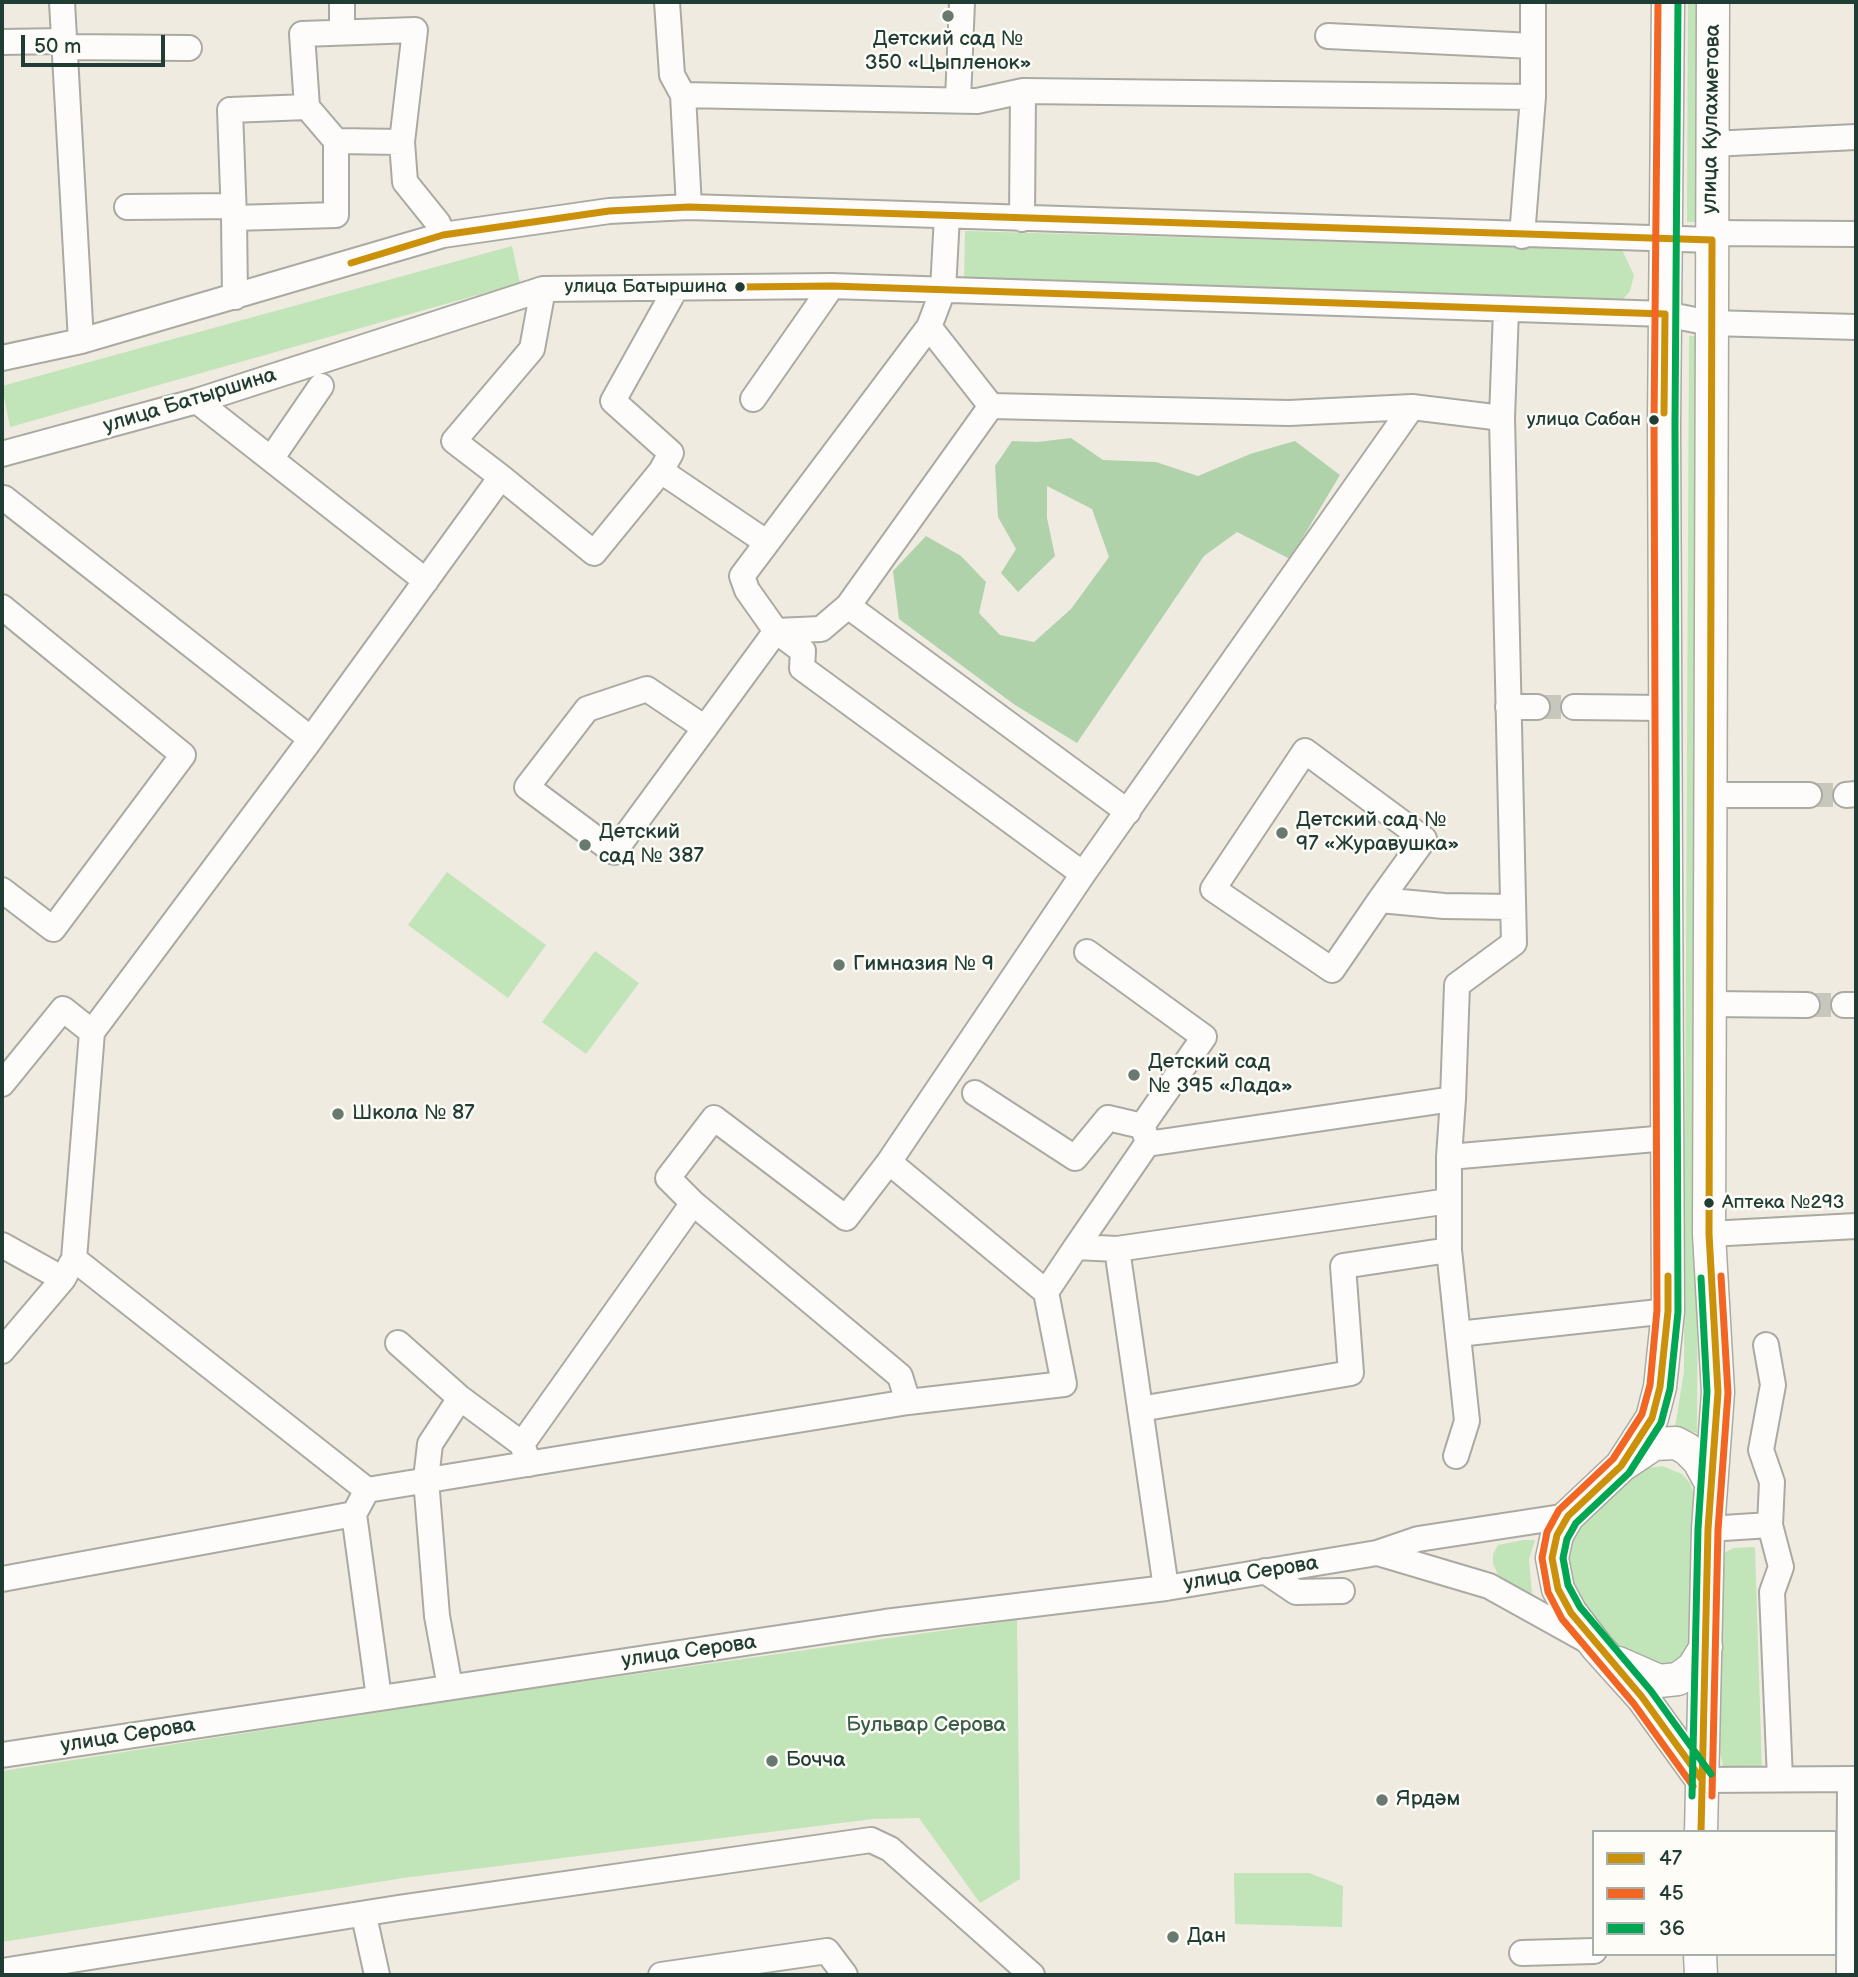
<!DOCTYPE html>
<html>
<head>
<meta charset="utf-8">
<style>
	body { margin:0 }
	#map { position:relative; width:1858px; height:1977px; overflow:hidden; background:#f0ebe0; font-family:"Balsamiq Sans",sans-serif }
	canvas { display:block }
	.frame { position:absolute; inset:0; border:4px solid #1f3d34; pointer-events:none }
	.legend { position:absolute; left:1592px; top:1830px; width:245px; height:126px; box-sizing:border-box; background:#fdfcf7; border:2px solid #a4b0a9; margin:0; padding:9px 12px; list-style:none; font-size:21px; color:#1f3d34 }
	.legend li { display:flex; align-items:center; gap:14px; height:35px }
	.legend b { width:35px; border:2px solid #a4b0a9 }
	.scale { position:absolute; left:21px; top:35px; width:144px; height:32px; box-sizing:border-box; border:4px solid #1f3d34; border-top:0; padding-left:9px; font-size:21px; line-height:24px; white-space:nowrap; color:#1f3d34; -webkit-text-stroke:5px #fdfcf7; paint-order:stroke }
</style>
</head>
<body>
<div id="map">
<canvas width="1858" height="1977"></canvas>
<div class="frame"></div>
<ul class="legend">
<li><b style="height:9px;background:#cc910a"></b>47</li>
<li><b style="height:9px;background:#f26522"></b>45</li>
<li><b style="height:9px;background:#00a651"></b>36</li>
</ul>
<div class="scale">50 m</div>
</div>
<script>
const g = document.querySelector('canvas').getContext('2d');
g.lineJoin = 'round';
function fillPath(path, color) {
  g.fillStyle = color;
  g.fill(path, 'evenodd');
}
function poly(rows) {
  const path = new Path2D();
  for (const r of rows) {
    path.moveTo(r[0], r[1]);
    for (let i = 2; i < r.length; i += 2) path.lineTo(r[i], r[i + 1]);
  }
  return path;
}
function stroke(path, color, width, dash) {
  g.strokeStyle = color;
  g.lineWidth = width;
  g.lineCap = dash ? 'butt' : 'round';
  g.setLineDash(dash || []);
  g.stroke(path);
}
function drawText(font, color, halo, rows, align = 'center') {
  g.font = font + ' "Balsamiq Sans",sans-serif';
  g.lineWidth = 5;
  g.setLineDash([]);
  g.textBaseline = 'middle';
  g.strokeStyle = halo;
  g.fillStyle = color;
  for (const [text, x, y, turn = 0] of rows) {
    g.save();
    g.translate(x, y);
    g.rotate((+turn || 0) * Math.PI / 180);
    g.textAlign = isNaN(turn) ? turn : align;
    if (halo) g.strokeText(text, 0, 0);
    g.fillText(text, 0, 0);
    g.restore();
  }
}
fillPath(poly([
	[1688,2,1700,2,1699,222,1687,222],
	[965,231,1622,250,1634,275,1630,291,1621,302,964,283],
	[512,246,520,283,10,427,2,386],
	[1689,336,1703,336,1697,1433,1675,1428,1684,1371],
	[447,872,546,945,508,998,408,925],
	[595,951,639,983,586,1054,542,1022],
	[1662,1466,1682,1474,1690,1483,1695,1497,1692,1650,1671,1673,1627,1655,1577,1606,1563,1544,1581,1517,1609,1500,1636,1475,1648,1468],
	[1524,1540,1535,1540,1529,1559,1532,1594,1499,1577,1493,1564,1493,1554,1498,1545],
	[1755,1547,1762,1772,1724,1769,1720,1752,1718,1561,1721,1554,1734,1548],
	[1017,1620,1020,1879,980,1903,919,1818,873,1819,403,1878,2,1942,2,1771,496,1694],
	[1234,1873,1309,1873,1343,1886,1342,1927,1235,1924]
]), '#c1e4b8');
fillPath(poly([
	[1071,438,1103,460,1156,462,1198,476,1250,454,1295,441,1340,475,1290,559,1237,532,1204,556,1077,743,1015,705,899,619,893,571,926,536,961,556,986,582,979,613,1000,635,1034,642,1071,609,1109,557,1092,509,1047,486,1047,518,1055,556,1018,592,1001,573,1016,549,998,517,995,466,1012,441,1037,442]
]), '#b0d2ab');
stroke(poly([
	[1537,707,1574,707],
	[1809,795,1846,795],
	[1807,1005,1844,1005]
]), '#c6c8be', 24, [24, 12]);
const minor = poly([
	[62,2,81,341],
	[667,2,672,75,683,95,689,207],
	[342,31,342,2],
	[1328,36,1533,46],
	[2,42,64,41],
	[64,47,189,48],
	[683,95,977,101,1023,91],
	[958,100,962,2],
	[307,107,336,141],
	[1711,144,1856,137],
	[127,207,233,206],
	[947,216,943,290,929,327,991,406,1289,413,1412,407,1502,418,1506,310],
	[234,218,230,110,307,107,302,34,415,30,402,142],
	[1022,219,1023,91,1533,97],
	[1711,233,1856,234],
	[1522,236,1533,97,1533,2],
	[676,288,613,401,671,453,661,471,766,542],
	[235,297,234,218,336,215,336,141,402,142,405,182,438,223,443,235],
	[929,327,742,576,747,590,776,631,803,651,802,668,1083,874],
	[2,358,81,341,443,235,609,211,689,207,1712,240],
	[753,399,832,286],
	[197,401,426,581],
	[991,406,848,606,1128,812],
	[2,454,197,401,543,289,832,286,1665,314,1710,323,1856,327],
	[271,459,321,386],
	[501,477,594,553,661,471],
	[4,498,311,739,92,1032,74,1259,367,1490],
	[2,607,183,755,53,929,2,890],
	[1508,707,1537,707],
	[1574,707,1665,708],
	[705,728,647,689,587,709,527,787,614,852,776,631,821,629,848,606],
	[311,739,501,477,454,441,532,349,543,289],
	[1710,795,1809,795],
	[1846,795,1856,794],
	[1380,900,1332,970,1213,889,1305,751,1424,839,1380,900,1444,906,1513,907],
	[1087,952,1204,1037,1142,1126],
	[1709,1004,1807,1005],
	[1844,1005,1856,1005],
	[2,1084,63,1009,92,1032],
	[975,1093,1075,1158,1108,1118,1142,1126,1147,1139],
	[1453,1099,1457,985,1514,943,1502,418],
	[1449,1157,1449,1250,1467,1421,1456,1456],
	[889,1162,846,1218,714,1118,668,1178,693,1203,900,1376,908,1402],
	[1709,1234,1856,1226],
	[2,1245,63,1279,71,1264],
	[1076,1247,1147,1144,1453,1099,1449,1157,1667,1138],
	[1117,1249,1449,1201],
	[1046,1292,1076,1247,1117,1249,1166,1588],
	[1458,1334,1668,1311],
	[398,1343,460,1398,522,1444],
	[1766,1345,1773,1385,1761,1450,1772,1482,1770,1525,1781,1567,1772,1592,1780,1779],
	[2,1351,63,1279],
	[1140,1409,1351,1373,1343,1266,1449,1250],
	[529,1464,522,1444,693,1203],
	[1708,1529,1770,1525],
	[1378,1553,1489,1586,1588,1641],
	[1265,1571,1296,1592,1342,1591],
	[2,1579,354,1514],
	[450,1687,437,1616,426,1479,430,1444,460,1398],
	[379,1698,354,1514,367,1490,908,1402,1064,1384,1046,1292,889,1162,1083,874,1412,407],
	[2,1755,885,1622,1166,1588,1377,1553,1418,1539,1568,1516],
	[1702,1780,1856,1779],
	[364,1916,377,1975],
	[1522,1953,1594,1951],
	[2,1971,398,1908,871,1840,890,1849,1032,1975],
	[661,1975,827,1951,845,1975],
	[1849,1975,1850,1779]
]);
const major = poly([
	[1621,1466,1652,1418,1660,1387,1668,1311,1664,424,1668,2],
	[1618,1663,1659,1681,1678,1679,1693,1668,1706,1647],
	[1702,1780,1642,1697,1597,1647,1571,1613,1558,1589,1552,1558,1557,1535,1568,1516,1621,1466,1654,1444,1676,1443,1687,1449,1699,1461,1711,1483],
	[1701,1832,1708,1529,1718,1392,1709,1234,1713,2],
	[1700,1954,1701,1975]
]);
stroke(minor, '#aaaaa3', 28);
stroke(major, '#aaaaa3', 35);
stroke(minor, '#fdfcfa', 24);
stroke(major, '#fdfcfa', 32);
stroke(poly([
	[351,263,443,235,609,211,689,207,1712,240,1709,1234,1718,1392,1708,1529,1701,1832],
	[740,287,832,286,1665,314,1664,413],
	[1668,1276,1668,1311,1660,1387,1652,1418,1621,1466,1568,1516,1557,1535,1552,1558,1558,1589,1571,1613,1642,1697,1702,1780]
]), '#cc910a', 7);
stroke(poly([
	[1658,2,1654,424,1657,1310,1650,1385,1642,1414,1613,1459,1559,1510,1547,1532,1542,1558,1548,1592,1562,1619,1634,1704,1693,1786],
	[1712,1796,1718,1530,1728,1393,1721,1276]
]), '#f26522', 7);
stroke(poly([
	[1678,2,1675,424,1678,1312,1670,1389,1661,1423,1629,1473,1576,1523,1567,1539,1563,1558,1568,1585,1580,1607,1651,1691,1711,1774],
	[1692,1796,1698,1529,1707,1392,1701,1278]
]), '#00a651', 7);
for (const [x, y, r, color] of [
	[948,16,7,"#687a70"],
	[740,287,6,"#1f3d34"],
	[1654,420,6,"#1f3d34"],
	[1282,833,7,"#687a70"],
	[585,845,7,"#687a70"],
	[839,965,7,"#687a70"],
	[1134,1075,7,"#687a70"],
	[338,1114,7,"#687a70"],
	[1709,1203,6,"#1f3d34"],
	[772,1761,7,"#687a70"],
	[1382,1800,7,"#687a70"],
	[1173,1937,7,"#687a70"]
]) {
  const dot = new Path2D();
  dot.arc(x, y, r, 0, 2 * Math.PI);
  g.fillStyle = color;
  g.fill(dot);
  stroke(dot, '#fdfcf7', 2.5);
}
drawText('19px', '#1f3d34', '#fdfcf7', [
	["улица Батыршина",727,287],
	["улица Сабан",1641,420],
	["Аптека №293",1722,1203,"left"]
], 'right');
drawText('21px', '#1f3d34', '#fdfcf7', [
	["Детский сад №",948,40,"center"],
	["350 «Цыпленок»",948,64,"center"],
	["Детский сад №",1296,821],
	["97 «Журавушка»",1296,845],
	["Детский",599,833],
	["сад № 387",599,857],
	["Гимназия № 9",853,965],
	["Детский сад",1148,1063],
	["№ 395 «Лада»",1148,1087],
	["Школа № 87",352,1114],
	["Бочча",786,1761],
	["Ярдәм",1396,1800],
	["Дан",1187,1937]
], 'left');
drawText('21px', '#1f3d34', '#fdfcf7', [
	["улица Кулахметова",1712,119,-89],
	["улица Батыршина",190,401,-17],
	["улица Серова",1251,1574,-9],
	["улица Серова",689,1652,-8],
	["улица Серова",128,1736,-9]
]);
drawText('21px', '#385d48', '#fdfcf7', [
	["Бульвар Серова",926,1726]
]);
</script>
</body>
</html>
